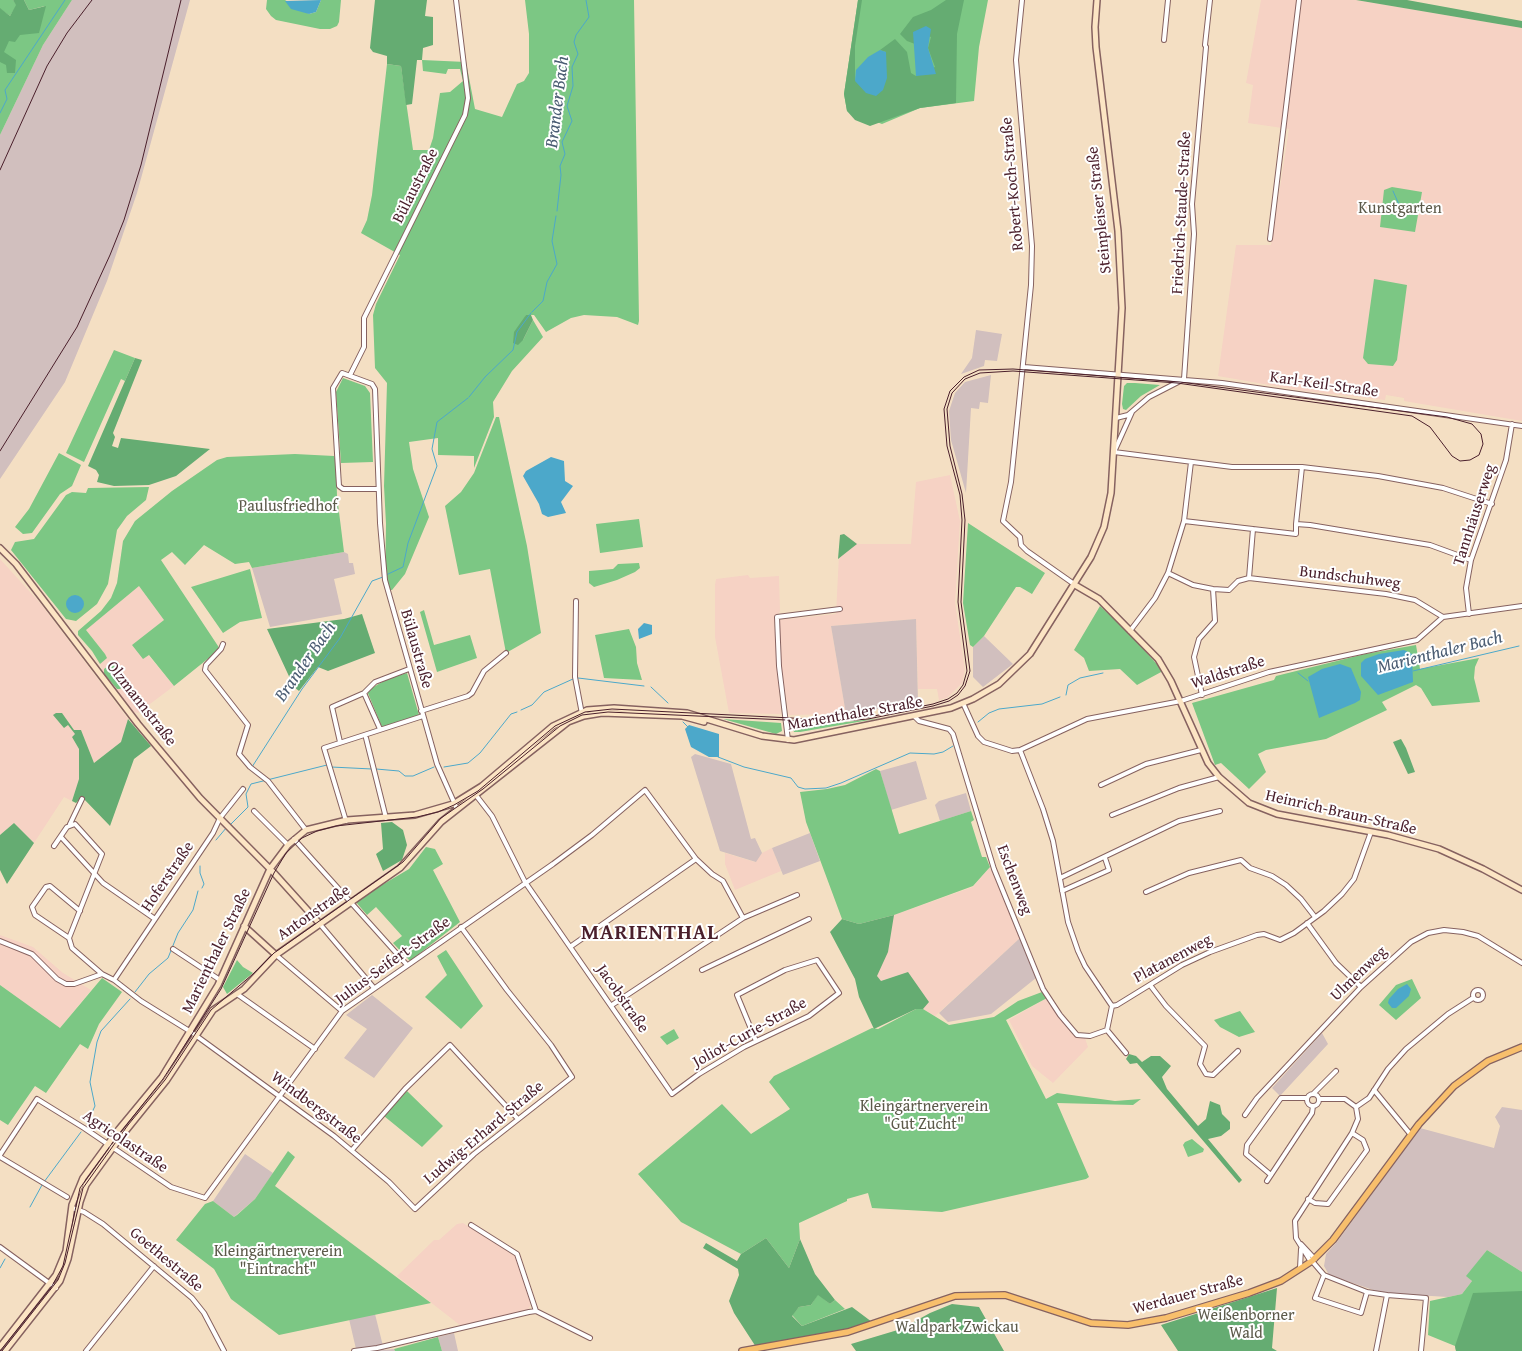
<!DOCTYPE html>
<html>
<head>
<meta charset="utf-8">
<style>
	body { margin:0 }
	canvas { display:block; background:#f4dfc3 }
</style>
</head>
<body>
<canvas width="1522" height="1351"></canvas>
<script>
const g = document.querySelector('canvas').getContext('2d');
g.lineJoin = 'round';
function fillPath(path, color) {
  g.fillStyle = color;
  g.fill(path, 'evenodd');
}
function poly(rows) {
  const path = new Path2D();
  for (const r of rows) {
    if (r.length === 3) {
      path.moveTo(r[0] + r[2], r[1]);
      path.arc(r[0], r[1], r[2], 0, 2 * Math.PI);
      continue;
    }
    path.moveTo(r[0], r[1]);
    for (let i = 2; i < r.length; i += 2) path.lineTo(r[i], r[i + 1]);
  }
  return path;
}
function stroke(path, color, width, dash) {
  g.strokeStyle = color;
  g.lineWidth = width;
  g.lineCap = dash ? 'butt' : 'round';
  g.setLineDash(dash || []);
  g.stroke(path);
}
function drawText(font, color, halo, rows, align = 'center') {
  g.font = font + ' "Gentium Book Plus",serif';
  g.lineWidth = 4;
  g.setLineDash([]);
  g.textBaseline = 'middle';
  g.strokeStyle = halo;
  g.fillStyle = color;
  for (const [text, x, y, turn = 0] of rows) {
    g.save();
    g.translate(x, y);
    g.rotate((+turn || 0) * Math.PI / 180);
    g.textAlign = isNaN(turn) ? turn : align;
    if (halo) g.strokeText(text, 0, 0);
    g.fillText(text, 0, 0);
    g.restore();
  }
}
fillPath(poly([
	[1261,0,1356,0,1522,28,1522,421,1404,401,1404,398,1386,395,1385,400,1304,391,1218,376,1236,245,1271,245,1289,129,1248,123,1253,85,1246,83],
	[950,475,960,521,955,603,965,670,962,683,947,698,939,700,937,689,918,689,916,619,831,626,846,714,789,715,782,675,779,620,836,614,840,535,844,534,858,544,911,544,916,482],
	[0,559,40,603,128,719,121,742,94,763,81,730,74,730,62,713,64,728,68,725,76,734,72,737,79,749,79,779,72,801,64,797,34,843,14,823,0,835],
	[748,575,750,578,779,576,780,611,774,621,781,714,729,713,715,637,715,585,716,579],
	[139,586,164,620,133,645,148,655,174,686,138,713,134,712,104,674,100,664,105,654,86,630],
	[772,848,781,871,735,890,725,864,725,853,755,862,762,853],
	[990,867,1020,938,935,1016,923,1009,902,974,881,981,876,976,859,924,894,915,973,887],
	[0,935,33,947,63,973,91,990,60,1028,0,985],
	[1047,998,1074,1036,1085,1038,1088,1047,1053,1083,1032,1066,1009,1020],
	[463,1223,515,1256,531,1304,528,1310,461,1326,397,1276,434,1240,439,1240,457,1224]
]), '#f6d2c4');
fillPath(poly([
	[72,0,190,0,137,193,107,281,65,382,0,479,0,135,43,45],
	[976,330,1002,334,997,361,985,360,984,366,961,374,972,358],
	[991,375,988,403,980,402,979,409,971,408,966,493,951,440,949,411,955,393,965,382],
	[344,552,348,554,349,563,353,563,355,574,334,579,342,614,270,627,252,568],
	[916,619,918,703,846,714,831,626],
	[984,636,1013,664,983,687,973,677,973,647],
	[695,754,731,764,751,839,755,838,762,853,756,862,720,851,691,757],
	[916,761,927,799,891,810,880,771],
	[966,793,971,811,940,821,935,805,939,801],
	[810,833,820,861,783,875,772,848],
	[1020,938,1036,978,991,1014,948,1022,939,1013],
	[372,995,413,1028,374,1078,344,1058,367,1029,346,1015],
	[1322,1033,1328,1044,1280,1096,1272,1088],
	[1502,1107,1522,1110,1522,1272,1487,1250,1467,1276,1472,1281,1462,1294,1448,1297,1382,1293,1329,1275,1324,1266,1326,1254,1337,1242,1420,1128,1494,1148,1500,1126,1495,1117],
	[245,1154,273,1173,255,1199,234,1217,213,1201],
	[375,1314,384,1350,394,1349,395,1351,372,1351,370,1346,356,1349,349,1319],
	[454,1333,458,1351,442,1351,438,1337]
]), '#d1bfbe');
fillPath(poly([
	[0,0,13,0,17,5,10,16,0,9],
	[24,0,72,0,43,45,0,135,0,28,45,6,29,10],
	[267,0,285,0,309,14,316,12,321,0,341,0,339,22,337,26,330,29,320,29,276,20,271,16,266,9],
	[525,0,634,0,639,321,638,325,617,317,584,315,571,318,546,332,534,315,526,315,523,340,533,320,543,337,512,371,493,402,494,417,474,468,474,456,438,455,438,438,409,442,413,469,429,517,405,574,392,590,385,590,386,524,384,486,387,383,375,368,373,315,376,304,400,255,361,233,367,220,372,195,387,64,401,66,413,150,429,150,433,138,440,93,450,92,463,81,460,69,448,69,446,74,423,71,422,60,466,62,475,109,502,117,517,84,524,81,529,73,529,34],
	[858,0,988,0,979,47,974,101,920,108,882,124,847,111,844,94],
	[1392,187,1422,192,1415,232,1380,227,1384,190],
	[1374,279,1407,285,1397,360,1393,366,1368,364,1363,358],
	[114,350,135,358,125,381,121,379,84,462,66,453],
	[343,378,365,386,370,393,373,462,341,463,336,392],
	[1127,383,1135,383,1160,385,1141,396,1126,410,1123,409,1122,404,1124,386],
	[496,417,499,417,527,546,541,633,506,653,490,569,459,575,445,506,461,492,474,473],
	[59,453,81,465,72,486,60,494,32,533,23,534,15,527,29,509],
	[295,454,334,456,336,461,337,496,344,552,252,568,249,562,235,564,204,545,185,565,172,552,161,560,220,649,174,686,149,655,143,659,132,645,164,620,139,586,86,630,105,654,107,658,100,664,92,651,78,635,78,631,101,611,111,598,117,583,123,541,135,521,172,491,217,460,227,457],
	[149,487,146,500,127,516,117,530,108,584,97,604,76,621,66,619,11,550,15,542,34,539,66,495,72,492,86,493,88,488],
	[639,519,643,547,600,553,596,524],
	[968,523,1045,573,1032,594,1020,587,1016,587,984,636,973,647,970,645,963,603],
	[639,563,640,568,635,572,617,580,594,587,589,583,589,571,613,569,618,564],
	[250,569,262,618,240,622,223,633,191,587],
	[1100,606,1129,633,1163,671,1137,685,1120,669,1089,671,1084,658,1074,650],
	[424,610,434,645,470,635,477,658,437,672,420,612],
	[629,629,636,647,637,663,642,680,604,678,595,635],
	[1416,645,1420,669,1479,658,1475,667,1474,678,1480,702,1432,706,1421,688,1416,685,1382,702,1387,710,1326,739,1266,750,1258,754,1266,772,1249,789,1221,763,1215,765,1192,703,1274,680,1276,676,1365,654],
	[111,664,115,666,127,683,120,689,117,689,104,674,104,669],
	[407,673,419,715,382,727,367,691,387,679],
	[881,718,800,732,794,732,791,724,829,724],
	[723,719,781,723,782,731,776,734],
	[876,769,880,771,899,834,971,811,974,820,971,822,982,857,986,857,990,867,973,886,894,915,859,924,842,919,806,822,800,792,827,789,845,785],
	[426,847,435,849,443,864,433,870,460,922,410,961,393,943,402,936,376,907,367,915,355,901,409,869],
	[446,950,483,1006,461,1029,425,997,447,975,437,956],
	[237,960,243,967,253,973,227,994,223,987],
	[102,978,122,992,99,1024,88,1049,80,1044,46,1093,35,1086,8,1125,0,1120,0,985,60,1028],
	[1412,979,1421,998,1396,1020,1379,1005,1396,985],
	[1042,992,1047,998,1006,1020,1046,1099,1057,1093,1115,1101,1141,1099,1133,1105,1057,1103,1089,1177,1086,1179,942,1212,872,1208,868,1193,847,1199,847,1201,799,1223,800,1239,789,1268,766,1238,741,1254,681,1222,638,1174,722,1104,751,1134,790,1109,769,1082,774,1076,872,1028,878,1029,916,1009,923,1009,949,1025,994,1017,1018,1001],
	[1240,1011,1255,1032,1239,1037,1220,1027,1214,1020],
	[674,1029,679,1038,667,1045,660,1037],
	[407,1091,443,1126,422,1147,384,1116],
	[1192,1139,1204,1149,1203,1152,1188,1157,1183,1145,1185,1142],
	[288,1151,295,1157,275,1186,431,1303,279,1335,231,1299,214,1269,176,1240,205,1204,213,1201,234,1217,237,1215,255,1199],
	[1487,1250,1522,1272,1522,1351,1456,1351,1455,1346,1428,1335,1430,1301,1462,1294,1472,1281,1466,1276],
	[818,1294,830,1304,835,1300,845,1309,802,1326,792,1315,799,1307,811,1305],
	[438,1337,442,1351,395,1351,394,1349]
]), '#7cc784');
fillPath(poly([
	[13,0,24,0,29,10,46,6,39,33,20,35,15,42,9,41,4,52,16,60,15,73,7,73,6,65,0,62,0,8,10,16,16,5],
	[375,0,427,0,425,16,433,17,433,45,423,48,422,60,417,60,412,104,406,105,401,66,387,64,387,56,373,52,370,48],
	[858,0,862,0,855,46,855,81,886,52,880,50,895,39,907,52,911,73,916,76,935,67,928,48,931,37,914,32,915,44,907,41,900,34,913,17,931,10,946,0,964,0,957,34,956,103,920,108,870,126,855,120,847,111,844,94],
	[1356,0,1407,0,1522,21,1522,28],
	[526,315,531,315,533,320,523,340,518,345,513,343,514,332],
	[135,358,142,360,113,433,115,437,112,446,118,448,121,438,210,449,176,476,149,485,114,486,97,482,99,475,96,470,88,466],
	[844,534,857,544,838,559,840,535],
	[362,614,375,653,328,671,318,667,299,691,294,687,267,629,344,619],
	[56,713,62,713,74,730,81,730,94,763,121,742,128,719,151,746,134,759,110,826,82,797,76,803,72,801,79,779,79,749,72,737,75,734,68,725,64,728,53,715],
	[1401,739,1406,748,1415,772,1408,774,1393,742],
	[392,822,403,830,407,845,402,860,383,871,376,854,383,849,381,823],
	[14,823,34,843,7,884,0,870,0,835],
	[894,915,888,952,877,976,881,981,908,972,929,1002,923,1009,916,1009,874,1029,859,997,855,979,830,932,842,919,859,924],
	[1129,1054,1136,1056,1142,1062,1151,1056,1160,1056,1171,1066,1162,1077,1167,1089,1198,1126,1206,1119,1210,1101,1220,1105,1222,1114,1230,1122,1230,1129,1221,1136,1208,1139,1242,1180,1239,1183,1137,1063,1130,1064,1126,1059],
	[766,1238,789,1268,800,1239,815,1274,835,1300,830,1304,818,1295,811,1305,799,1307,792,1316,802,1326,852,1307,872,1322,854,1329,756,1347,734,1313,729,1301,739,1275,738,1269,703,1248,706,1243,737,1261,741,1254],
	[1277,1288,1272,1348,1277,1351,1178,1351,1161,1325],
	[1522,1291,1522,1351,1456,1351,1455,1346,1473,1293],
	[952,1304,979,1307,1004,1351,856,1351,851,1344,901,1329,930,1313]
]), '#65ac72');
fillPath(poly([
	[321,0,316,12,309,14,291,9,285,1],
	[926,26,931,29,928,48,936,74,916,76,913,32],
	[880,50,886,52,887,78,883,90,876,96,866,93,855,81,856,70,868,57],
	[551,457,564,461,565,481,573,486,561,502,566,513,548,517,542,514,539,504,523,476,526,471],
	[75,604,9],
	[644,623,652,625,652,634,639,639,638,629],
	[1404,650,1412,654,1413,682,1378,695,1361,676,1361,663,1365,659,1379,654],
	[1340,664,1351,668,1361,692,1360,700,1355,703,1319,718,1308,677,1322,669],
	[689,725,719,734,719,757,709,757,691,747,685,729],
	[1407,984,1411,989,1409,996,1396,1008,1392,1008,1388,1003,1389,999,1398,989]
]), '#4ca8ca');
stroke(poly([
	[0,113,7,99,5,90,65,0],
	[1393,191,1405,218],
	[557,211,561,175,560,166,565,154,562,142,572,121,567,106,573,86,572,67,578,54,574,42,576,35,589,17,586,0],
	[532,312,543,301,547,282,557,264,552,241,556,216],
	[469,397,485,377,513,350,517,332,531,313],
	[386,575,403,567,408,543,437,466,432,449,437,422,468,398],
	[1413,671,1519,646],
	[1298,673,1308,681],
	[578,678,644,686],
	[651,687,668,703],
	[1066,695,1068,685,1080,678,1103,673],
	[521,710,532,705,544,692,573,679],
	[683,722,688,727],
	[978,722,989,713,999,709,1042,704,1060,697],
	[718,757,744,767,791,778,798,787,805,789,826,788,841,783,910,753,934,754,943,752,953,746],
	[252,767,302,689,340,638,372,581,383,577],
	[331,767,372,769],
	[444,767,468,763,480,753,511,714,517,712],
	[376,769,399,771,405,776,413,776,434,767],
	[230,825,248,807,246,794,251,784,327,765],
	[216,840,227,827],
	[200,866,200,873,204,884,202,888],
	[135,992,149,974,168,958,178,933,193,910,198,891],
	[87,1123,95,1106,90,1082,97,1042,101,1031,130,999],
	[44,1182,81,1132],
	[30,1207,42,1185],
	[0,1268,5,1259]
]), '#4ca8ca', 1);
const street = poly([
	[1022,0,1016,60,1032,246,1031,285,1011,482,1003,521,1020,537,1021,545,1027,551,1074,584],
	[1164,40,1168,0],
	[1205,45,1210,0],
	[1270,239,1299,0],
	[1024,367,1222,383,1522,426],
	[350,375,364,347,364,318,465,115,468,98,456,0],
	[1184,379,1194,234,1192,204,1206,47],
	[1132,412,1114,452,1232,467,1302,467,1378,476,1443,488,1492,504],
	[1116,418,1128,415,1149,397,1184,379],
	[378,489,343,489,339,486,333,388,342,373,372,384,375,389,380,523,385,580,437,764,457,809],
	[1184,521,1296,534,1296,524,1310,525,1430,545,1471,560],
	[1296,524,1302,467],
	[1168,573,1193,585,1213,589,1229,590,1238,581,1249,578,1386,594,1415,600,1443,617],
	[1249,578,1253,529],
	[576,601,575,677,582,714],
	[1469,614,1466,588,1471,560,1506,460,1512,424],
	[1130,631,1155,598,1168,573,1184,521,1191,462],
	[223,644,221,649,206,665,205,670,248,725,239,754,250,767,268,781,306,830],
	[364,693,380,729],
	[1202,695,1194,657,1199,639,1215,621,1213,589],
	[963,703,978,736,984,742,1012,751,1020,750,1087,719,1181,701,1269,672,1417,640,1443,617,1522,606],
	[421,711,468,696,472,693,484,671,506,653],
	[915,717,919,721,949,729,953,734,994,869,1043,989,1060,1015,1077,1035,1090,1036,1107,1030,1112,1006,1085,966,1078,951,1068,922,1053,841,1043,809,1020,750],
	[366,738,386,818],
	[788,740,779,666,777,617,840,609],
	[340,742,332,707,364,693,375,682,409,669],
	[1101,785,1146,764,1201,750],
	[475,794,492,816,525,882,672,1094,699,1074,744,1047,809,1016,839,993,817,960,785,970,737,995,756,1041],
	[254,811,288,845],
	[1112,815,1179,788,1219,777],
	[346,821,324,748,423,716],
	[70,824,82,799],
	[61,837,103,883,155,919],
	[294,839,407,965],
	[54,846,67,827,75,824,102,854,69,938],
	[1060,878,1179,821,1220,811],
	[1062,891,1109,870,1105,858],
	[1146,892,1189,873,1241,860,1250,868,1272,876,1286,885,1301,899,1315,917],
	[80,911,50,886,46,887,32,907,35,915,69,938,72,948,102,974],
	[319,923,374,988],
	[1307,923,1336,963,1361,987],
	[0,941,32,954,57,979,66,984,74,984,102,974,114,980,141,1001,191,1032,334,1136,389,1182,415,1209,474,1154,572,1077,551,1045,507,990,461,927],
	[570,947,696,859],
	[173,949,220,980],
	[276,955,342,1011],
	[702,970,809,919],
	[114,980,213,833,220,818,243,789],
	[1150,985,1166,1006,1205,1046,1200,1064,1206,1074,1213,1075,1238,1051],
	[1478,995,5],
	[237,994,315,1049],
	[612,1005,743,918,797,895],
	[1112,1006,1117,1005,1182,965,1210,952,1257,935,1264,934,1280,940,1294,933,1324,911,1342,894,1354,879,1371,832],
	[1107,1030,1126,1053],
	[1374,1090,1411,1135],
	[1313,1094,1336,1071],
	[1313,1100,6],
	[1356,1107,1369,1098,1388,1069,1406,1049,1448,1014,1473,998],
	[1245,1115,1257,1098,1361,987,1411,942,1428,933,1444,930,1463,932,1478,936,1522,963],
	[352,1150,405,1089,450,1045,517,1118],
	[0,1155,37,1099,84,1128,171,1187,205,1198,342,1011,553,864,592,835,645,790,696,859,712,874,723,881,743,918],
	[0,1157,67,1197],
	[1271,1175,1246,1154,1247,1145,1281,1098,1307,1098],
	[1267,1181,1312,1113,1313,1106],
	[1308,1199,1315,1203,1328,1204,1367,1150,1363,1140,1352,1133],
	[72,1208,84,1212,103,1224,192,1298,204,1313,224,1351],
	[471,1225,517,1254,536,1311],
	[1301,1244,1315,1259],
	[0,1247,56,1288],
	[1312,1261,1324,1275,1367,1292,1387,1295,1426,1298,1421,1351],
	[1311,1262,1296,1238,1295,1221,1352,1133,1358,1119,1356,1107,1345,1099,1319,1099],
	[1300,1268,1301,1249],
	[1324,1275,1315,1298,1361,1313,1367,1292],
	[86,1351,154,1266],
	[354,1351,377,1348,529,1312,536,1311,590,1338],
	[1376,1351,1387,1295]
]);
const secondary = poly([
	[0,548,16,564,138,724,200,798,274,873,319,923],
	[1075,585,1099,599,1158,659,1171,681,1208,763,1219,777,1249,803,1277,814,1388,835,1439,849,1483,869,1522,890],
	[244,926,276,955],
	[0,1347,56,1275,66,1251,72,1205,83,1178,119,1129,162,1077,218,985,270,869,288,845,306,830,347,820,415,815,453,804,482,786,553,726,587,710,614,708,687,713,762,736,794,740,951,708,973,699,999,684,1030,654,1091,557,1104,527,1111,493,1122,308,1118,231,1096,47,1095,27,1097,0],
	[5,1351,60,1281,68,1259,80,1202,86,1185,120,1138,166,1081,213,1010,244,989,276,955,400,868,441,822,568,722,584,716,602,713,682,716,704,722]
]);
const primary = poly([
	[742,1351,848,1332,955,1296,1005,1295,1091,1323,1128,1325,1166,1318,1249,1293,1281,1281,1312,1261,1333,1240,1419,1124,1454,1086,1488,1061,1522,1047]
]);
stroke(street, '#866260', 6);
stroke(secondary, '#866260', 8);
stroke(primary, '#866260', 8);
stroke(street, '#fff', 4);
stroke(secondary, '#fce5c4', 5);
stroke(primary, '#f8bf6c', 5.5);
stroke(poly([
	[0,1351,52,1286,63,1266,80,1188,116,1138,163,1079,221,989,274,873,286,853,302,838,317,831,336,826,417,817,438,812,454,805,478,791,555,726,585,712,612,709,831,720,869,717,933,704,948,699,957,693,963,685,967,671,958,602,962,520,960,495,947,446,944,409,950,391,964,377,979,370,1013,369,1180,382,1447,417,1472,424,1481,434,1483,444,1479,455,1470,460,1460,461,1452,456,1430,427,1412,416,1177,383,1013,371,980,373,965,379,952,393,947,409,950,446,962,494,965,520,961,602,970,671,965,686,958,695,949,701,933,706,868,719,831,722,608,712,582,715,560,726,483,789,441,818,403,862,274,953,253,974,211,1010,165,1080,128,1125,83,1188,65,1263,58,1280,2,1351]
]), '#4a1f2b', 1);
stroke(poly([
	[0,170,47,66,67,33,92,0],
	[0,451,77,327,110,255,124,220,141,165,181,0]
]), '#4a1f2b', 1);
drawText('16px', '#4a1f2b', '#fff', [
	["Robert-Koch-Straße",1013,184,-95],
	["Bülaustraße",416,186,-63],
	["Steinpleiser Straße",1100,210,-96],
	["Friedrich-Staude-Straße",1182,213,-87],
	["Karl-Keil-Straße",1324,385,8],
	["Tannhäuserweg",1475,515,-72],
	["Bundschuhweg",1350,578,7],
	["Bülaustraße",416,649,74],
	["Waldstraße",1228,673,-18],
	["Olzmannstraße",141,704,52],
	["Marienthaler Straße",855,714,-10],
	["Heinrich-Braun-Straße",1341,813,13],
	["Hoferstraße",168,877,-56],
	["Eschenweg",1014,880,69],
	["Antonstraße",314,913,-35],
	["Marienthaler Straße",217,951,-64],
	["Platanenweg",1173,959,-28],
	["Julius-Seifert-Straße",393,961,-36],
	["Ulmenweg",1359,974,-44],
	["Jacobstraße",622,999,55],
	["Joliot-Curie-Straße",750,1033,-29],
	["Windbergstraße",316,1108,37],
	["Ludwig-Erhard-Straße",484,1133,-40],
	["Agricolastraße",125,1142,34],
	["Goethestraße",166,1260,40],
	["Werdauer Straße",1188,1295,-15]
]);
drawText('16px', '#5c5a4a', '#fff', [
	["Kunstgarten",1400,209],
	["Paulusfriedhof",288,507],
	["Kleingärtnerverein",924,1107],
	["\"Gut Zucht\"",924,1125],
	["Kleingärtnerverein",278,1252],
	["\"Eintracht\"",278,1270],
	["Weißenborner",1246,1316],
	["Wald",1246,1334],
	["Waldpark Zwickau",957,1328]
]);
drawText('italic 18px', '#4b5d73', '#fff', [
	["Brander Bach",558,102,-83],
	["Marienthaler Bach",1440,653,-14],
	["Brander Bach",306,662,-55]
]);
g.letterSpacing = '1px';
drawText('bold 21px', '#4a1f2b', '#fff', [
	["MARIENTHAL",650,934]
]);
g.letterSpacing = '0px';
</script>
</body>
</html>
